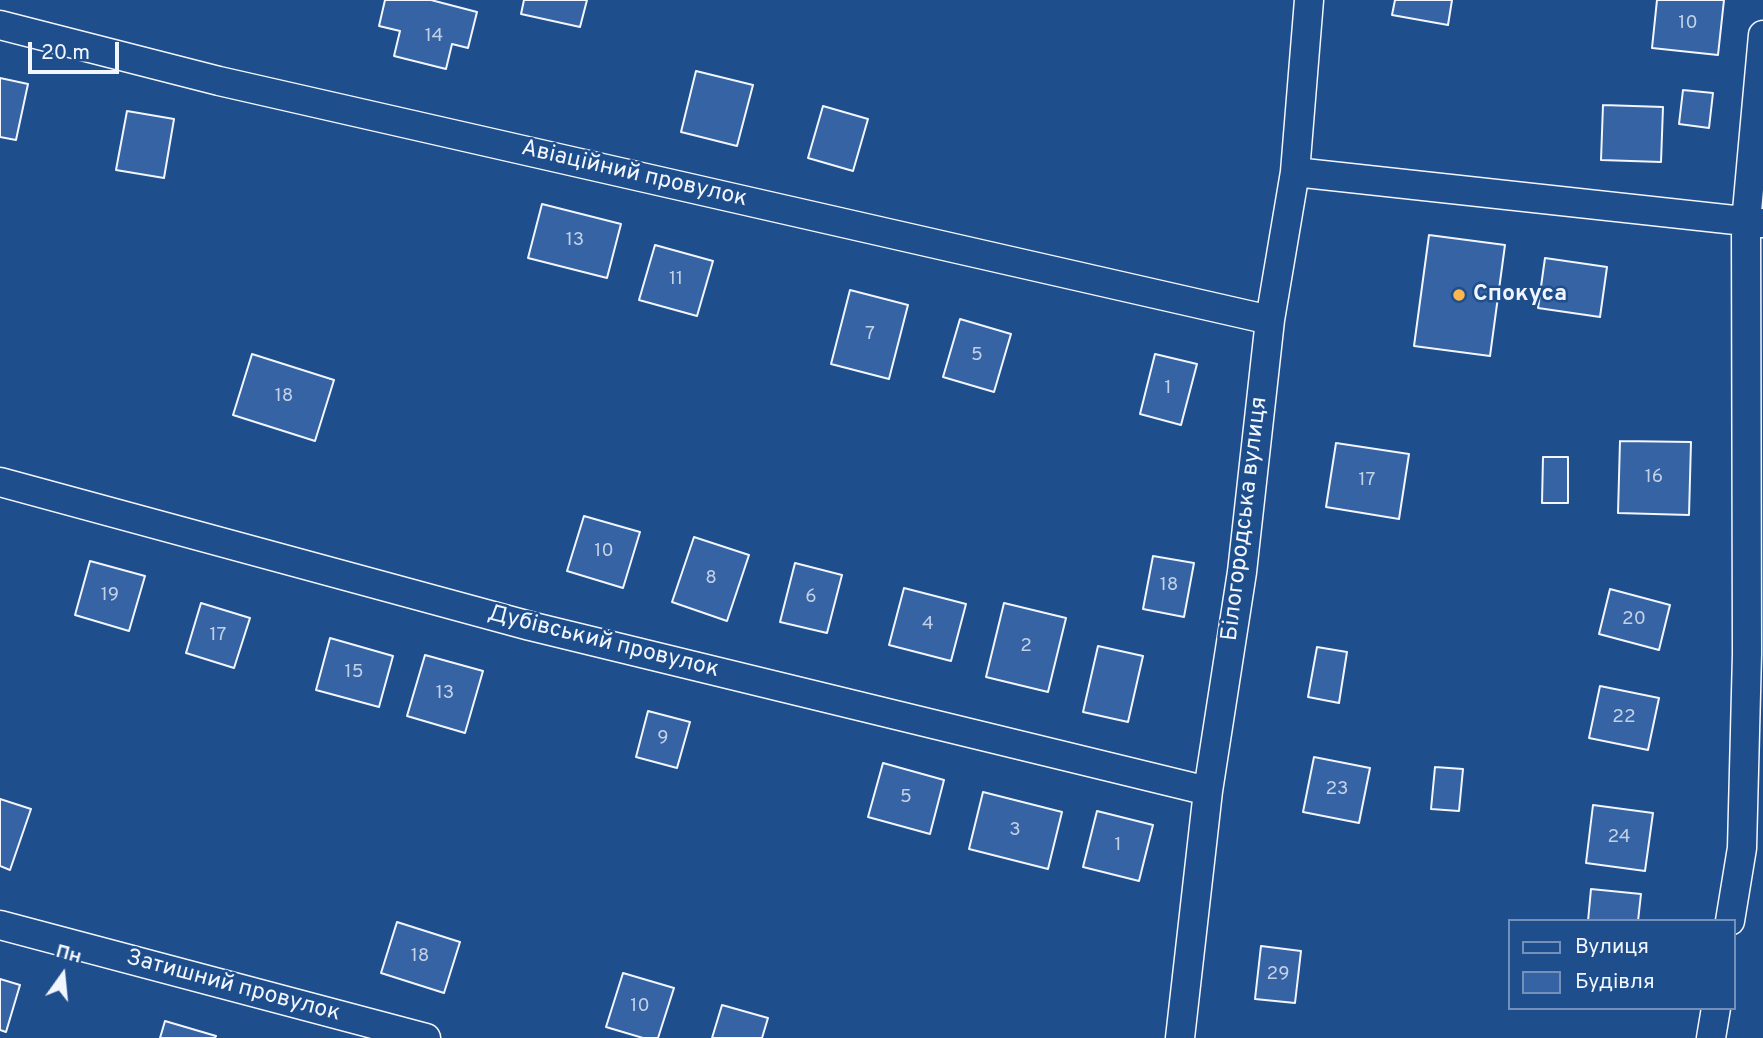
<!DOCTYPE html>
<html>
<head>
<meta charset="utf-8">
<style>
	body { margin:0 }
	#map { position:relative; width:1763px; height:1038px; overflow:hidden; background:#1f4e8c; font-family:Overpass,sans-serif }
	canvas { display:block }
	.legend { position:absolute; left:1508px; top:919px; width:228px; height:91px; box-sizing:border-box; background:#1f4e8c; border:2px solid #7391ba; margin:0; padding:9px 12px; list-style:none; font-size:21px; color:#f2f6ff }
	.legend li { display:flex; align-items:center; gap:14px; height:35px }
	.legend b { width:35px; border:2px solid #7391ba }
	.north { position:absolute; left:28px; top:940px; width:70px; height:70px; -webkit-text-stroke:5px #1f4e8c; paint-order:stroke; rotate:15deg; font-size:19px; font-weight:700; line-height:28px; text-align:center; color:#f2f6ff }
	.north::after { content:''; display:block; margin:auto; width:24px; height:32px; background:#f2f6ff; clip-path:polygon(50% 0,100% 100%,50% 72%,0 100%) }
	.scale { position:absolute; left:28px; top:42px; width:91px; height:32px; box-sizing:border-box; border:4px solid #f2f6ff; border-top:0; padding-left:9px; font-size:21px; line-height:24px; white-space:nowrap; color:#f2f6ff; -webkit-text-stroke:5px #1f4e8c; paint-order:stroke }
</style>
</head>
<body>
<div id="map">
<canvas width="1763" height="1038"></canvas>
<ul class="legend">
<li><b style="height:9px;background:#1f4e8c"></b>Вулиця</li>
<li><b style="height:19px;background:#3563a3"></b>Будівля</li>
</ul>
<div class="north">Пн</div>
<div class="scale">20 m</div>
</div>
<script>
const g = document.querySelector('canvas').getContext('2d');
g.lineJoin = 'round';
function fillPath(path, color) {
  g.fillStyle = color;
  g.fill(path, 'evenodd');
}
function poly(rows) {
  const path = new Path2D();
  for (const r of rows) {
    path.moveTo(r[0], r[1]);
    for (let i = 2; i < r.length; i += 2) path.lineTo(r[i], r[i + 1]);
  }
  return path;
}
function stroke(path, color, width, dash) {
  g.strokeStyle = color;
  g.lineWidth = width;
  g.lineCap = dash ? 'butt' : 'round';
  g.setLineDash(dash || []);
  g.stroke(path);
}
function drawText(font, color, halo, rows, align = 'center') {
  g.font = font + ' Overpass,sans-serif';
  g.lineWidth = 5;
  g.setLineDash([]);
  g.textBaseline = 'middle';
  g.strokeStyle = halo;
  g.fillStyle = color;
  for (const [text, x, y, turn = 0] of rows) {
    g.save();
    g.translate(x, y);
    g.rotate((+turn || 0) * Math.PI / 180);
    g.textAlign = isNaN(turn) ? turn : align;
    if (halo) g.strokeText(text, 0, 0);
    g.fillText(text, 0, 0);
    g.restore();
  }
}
const building = poly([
	[385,0,431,0,477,12,468,48,452,44,446,69,394,56,400,31,379,26,385,0],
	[524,0,587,0,580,27,521,14,524,0],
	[1395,0,1452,0,1448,25,1392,15,1395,0],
	[1657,0,1724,0,1718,55,1652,48,1657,0],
	[696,71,753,85,737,146,681,132,696,71],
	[0,78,28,84,16,140,0,137,0,78],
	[1683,90,1713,93,1709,128,1679,124,1683,90],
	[1603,105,1663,107,1661,162,1601,160,1603,105],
	[823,106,868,119,853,171,808,158,823,106],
	[127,111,174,119,164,178,116,170,127,111],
	[542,204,621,224,607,278,528,258,542,204],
	[1429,235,1505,245,1490,356,1414,346,1429,235],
	[655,245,713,261,697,316,639,300,655,245],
	[1545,258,1607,267,1600,317,1538,308,1545,258],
	[850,290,908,305,889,379,831,364,850,290],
	[960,319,1011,334,994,392,943,377,960,319],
	[252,354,334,380,315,441,233,415,252,354],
	[1155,354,1197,364,1181,425,1140,414,1155,354],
	[1620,441,1691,442,1689,515,1618,513,1620,441],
	[1336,443,1409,454,1399,519,1326,507,1336,443],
	[1543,457,1568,457,1568,503,1542,503,1543,457],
	[584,516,640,532,623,588,567,571,584,516],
	[694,537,749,555,727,621,672,602,694,537],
	[1153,556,1194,563,1184,617,1143,609,1153,556],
	[90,561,145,576,129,631,75,615,90,561],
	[795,563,842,575,827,633,780,622,795,563],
	[904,588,966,604,951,661,889,645,904,588],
	[1610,589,1670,605,1659,650,1599,634,1610,589],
	[201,603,250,618,234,668,186,653,201,603],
	[1004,603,1066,618,1048,692,986,677,1004,603],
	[330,638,393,656,379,707,316,690,330,638],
	[1098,646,1143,656,1128,722,1083,712,1098,646],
	[1317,647,1347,652,1339,703,1308,697,1317,647],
	[425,655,483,671,465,733,407,716,425,655],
	[1600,686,1659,698,1648,750,1589,738,1600,686],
	[648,711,690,722,677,768,636,757,648,711],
	[1314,757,1370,768,1359,823,1303,812,1314,757],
	[883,763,944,780,930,834,868,817,883,763],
	[1435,767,1463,769,1459,811,1431,809,1435,767],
	[983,792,1062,812,1048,869,969,849,983,792],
	[0,799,31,809,10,870,0,866,0,799],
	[1593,805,1653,813,1645,871,1586,863,1593,805],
	[1097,811,1153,825,1139,881,1083,867,1097,811],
	[1591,889,1641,894,1638,921,1588,921,1591,889],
	[397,922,460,942,444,993,381,973,397,922],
	[1261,946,1301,951,1295,1003,1255,999,1261,946],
	[623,973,674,988,658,1038,643,1038,606,1027,623,973],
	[0,979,20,985,6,1032,0,1030,0,979],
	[722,1005,768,1018,762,1038,712,1038,722,1005],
	[165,1021,216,1036,215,1038,160,1038,165,1021]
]);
fillPath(building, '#3563a3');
stroke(building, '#f2f6ff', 2);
const street = poly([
	[0,25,219,81,1270,320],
	[1295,172,1763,223],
	[0,482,530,626,1208,791],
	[1730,921,1742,848,1747,654,1746,222,1763,35],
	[0,925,426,1038],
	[1180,1038,1208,791,1242,572,1270,320,1295,172,1309,0],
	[1711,1038,1716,1008]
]);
stroke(street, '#f2f6ff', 31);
stroke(street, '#1f4e8c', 28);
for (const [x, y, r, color] of [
	[1459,295,7,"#ffb74d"]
]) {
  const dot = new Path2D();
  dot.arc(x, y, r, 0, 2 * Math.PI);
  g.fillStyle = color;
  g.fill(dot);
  stroke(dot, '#1f4e8c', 2.5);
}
drawText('19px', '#c3d1e8', null, [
	["10",1688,24],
	["14",434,37],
	["13",575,241],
	["11",676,280],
	["7",870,335],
	["5",977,356],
	["1",1168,389],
	["18",284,397],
	["16",1654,478],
	["17",1367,481],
	["10",604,552],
	["8",711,579],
	["18",1169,586],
	["19",110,596],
	["6",811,598],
	["20",1634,620],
	["4",928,625],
	["17",218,636],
	["2",1026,647],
	["15",354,673],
	["13",445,694],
	["22",1624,718],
	["9",663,739],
	["23",1337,790],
	["5",906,798],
	["3",1015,831],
	["24",1619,838],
	["1",1118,846],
	["18",420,957],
	["29",1278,975],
	["10",640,1007]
]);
drawText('23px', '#f2f6ff', '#1f4e8c', [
	["Авіаційний провулок",634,175,13],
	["Білогородська вулиця",1246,519,-83],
	["Дубівський провулок",603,643,14],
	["Затишний провулок",233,987,15]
]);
drawText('bold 23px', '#f2f6ff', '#1f4e8c', [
	["Спокуса",1473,295]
], 'left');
</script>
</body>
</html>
